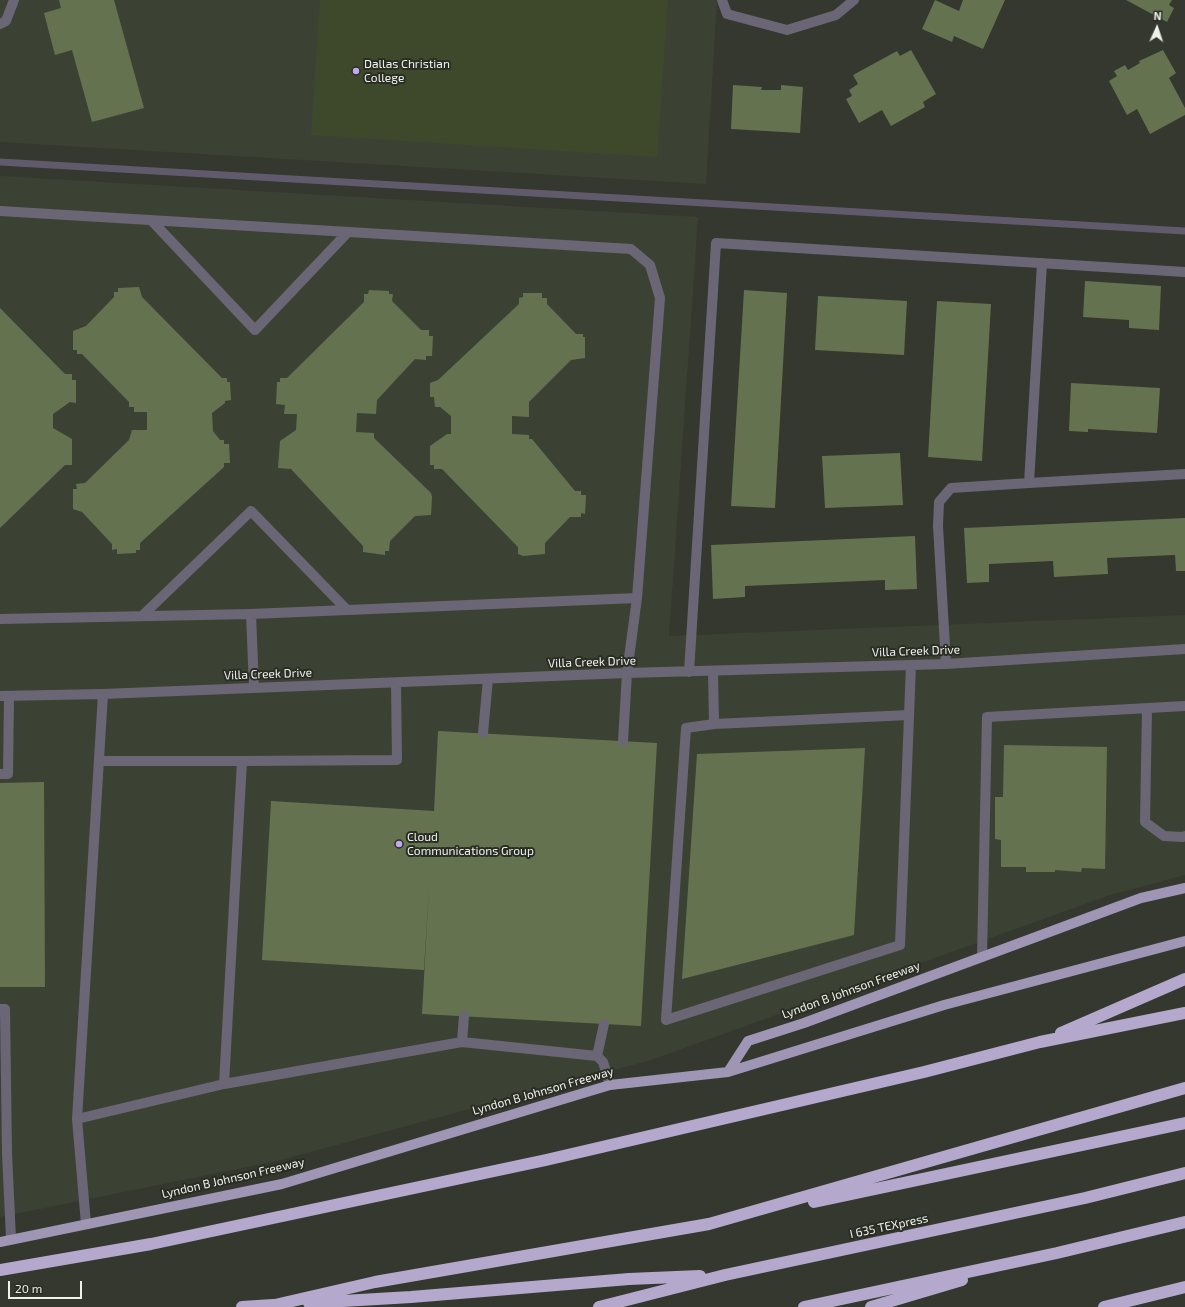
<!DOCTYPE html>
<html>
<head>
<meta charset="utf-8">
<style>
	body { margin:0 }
	#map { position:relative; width:1185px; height:1307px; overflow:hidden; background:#34382e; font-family:"Exo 2",sans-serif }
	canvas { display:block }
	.north { position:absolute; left:1137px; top:8px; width:40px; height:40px; -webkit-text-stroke:3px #2a2d24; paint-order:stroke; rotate:3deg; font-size:11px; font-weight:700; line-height:16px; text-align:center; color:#eff1eb }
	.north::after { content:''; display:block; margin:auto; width:14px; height:18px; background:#eff1eb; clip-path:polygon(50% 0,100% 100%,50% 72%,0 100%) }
	.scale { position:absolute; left:8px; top:1281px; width:74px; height:18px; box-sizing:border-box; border:2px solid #eff1eb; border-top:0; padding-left:5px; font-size:12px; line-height:14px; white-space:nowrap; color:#eff1eb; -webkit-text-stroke:3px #2a2d24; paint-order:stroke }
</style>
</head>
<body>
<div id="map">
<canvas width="1185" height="1307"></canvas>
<div class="north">N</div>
<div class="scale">20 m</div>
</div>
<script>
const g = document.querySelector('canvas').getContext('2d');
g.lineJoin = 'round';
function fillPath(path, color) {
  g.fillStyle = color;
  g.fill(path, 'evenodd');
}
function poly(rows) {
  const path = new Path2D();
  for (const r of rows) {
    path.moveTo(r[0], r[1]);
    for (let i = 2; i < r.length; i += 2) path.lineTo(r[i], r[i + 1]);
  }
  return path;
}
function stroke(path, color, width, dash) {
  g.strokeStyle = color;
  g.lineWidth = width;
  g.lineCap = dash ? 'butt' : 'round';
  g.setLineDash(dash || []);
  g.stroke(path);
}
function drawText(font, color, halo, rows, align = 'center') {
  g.font = font + ' "Exo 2",sans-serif';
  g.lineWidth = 4;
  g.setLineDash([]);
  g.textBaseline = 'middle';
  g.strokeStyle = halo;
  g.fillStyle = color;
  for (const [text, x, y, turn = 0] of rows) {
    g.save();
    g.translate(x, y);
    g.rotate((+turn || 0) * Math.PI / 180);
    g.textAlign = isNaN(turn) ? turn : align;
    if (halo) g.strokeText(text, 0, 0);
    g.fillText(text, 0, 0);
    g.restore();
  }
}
fillPath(poly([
	[0,0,717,0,706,184,0,142],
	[0,176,698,217,669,636,1185,615,1185,875,1110,895,651,1060,277,1161,0,1217]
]), '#3c4233');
fillPath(poly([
	[320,0,668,0,657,157,311,135]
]), '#3e492b');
stroke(poly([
	[0,162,1185,231]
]), '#615a6c', 7);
fillPath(poly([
	[59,0,114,0,144,108,92,122,72,50,55,55,44,13,61,8],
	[935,0,959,11,963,0,1005,0,983,49,954,36,952,42,922,29],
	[1126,0,1172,0,1169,5,1174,8,1167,22],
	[911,50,936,94,923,102,925,107,891,126,882,110,859,123,846,99,852,96,849,90,858,84,853,75,897,51,900,56],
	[1163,50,1176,73,1169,78,1185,108,1185,115,1150,134,1137,109,1127,115,1109,81,1117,76,1114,71,1125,65,1128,70,1140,63,1139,61],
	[733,85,762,87,761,90,781,90,781,85,803,87,800,133,731,129],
	[1085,281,1161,286,1159,330,1129,328,1129,320,1083,317],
	[139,287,142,297,222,378,227,378,227,382,230,382,231,400,225,401,225,403,212,413,213,431,220,440,224,440,224,444,229,444,230,463,224,463,224,467,140,543,140,550,136,550,136,553,117,554,117,549,112,550,112,544,82,512,73,509,73,489,77,489,76,484,85,483,129,440,132,430,147,430,147,412,134,412,134,407,129,407,129,402,82,354,77,354,77,350,73,350,73,331,86,326,114,297,114,292,118,292,118,288],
	[369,290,389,291,389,294,393,294,392,301,421,330,429,330,429,336,433,336,432,356,426,356,426,360,415,359,377,400,376,414,357,413,356,432,374,433,374,438,431,493,432,497,431,515,415,516,390,541,389,551,385,551,385,555,363,552,363,546,291,469,278,468,280,441,296,430,297,414,284,414,285,405,276,404,277,382,280,382,280,378,287,378,364,302,364,294,368,294],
	[744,290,787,293,775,508,731,506],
	[523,293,542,293,542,298,547,298,547,304,576,334,583,334,583,337,585,337,585,358,571,360,529,402,529,417,512,416,512,434,529,435,529,439,532,439,575,491,581,491,581,495,586,495,585,514,581,513,581,517,570,517,545,543,545,554,523,556,518,554,518,547,442,469,434,469,434,465,430,465,430,446,447,434,451,434,451,416,440,407,435,407,434,397,430,397,430,383,438,380,519,304,519,298,523,297],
	[818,296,907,301,904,355,815,350],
	[937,301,991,304,982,461,928,457],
	[0,308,65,374,72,374,72,380,76,380,76,403,70,402,53,414,53,428,72,439,72,465,65,465,0,528],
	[1071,383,1160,388,1157,433,1088,429,1088,432,1069,431],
	[900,453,903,505,825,508,822,456],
	[1185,518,1185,571,1176,571,1175,555,1107,558,1108,574,1054,577,1053,561,989,564,989,582,967,583,964,528],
	[915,536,917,589,885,590,885,580,745,586,745,597,713,599,711,545],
	[438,731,657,743,641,1026,422,1014,429,887,424,970,262,960,271,801,434,811],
	[1004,745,1107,747,1105,869,1082,868,1081,872,1055,870,1055,872,1026,872,1026,867,1001,867,1001,840,995,839,995,797,1003,797],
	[865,748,854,935,682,979,697,754],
	[44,782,45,987,0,987,0,783]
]), '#65724f');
stroke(poly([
	[722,0,727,14,787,30,836,15,854,0],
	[0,24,6,21,14,0],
	[0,211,631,249,650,265,660,298,637,598,251,614,0,619],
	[151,220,255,330,348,232],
	[1029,483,1185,474],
	[251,614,254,687],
	[142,616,251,511,347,610],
	[946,664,938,526,939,502,951,488,1029,483,1042,263],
	[713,671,714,724,686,728,666,1020,900,945,911,665],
	[689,672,716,243,1185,272],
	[103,694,77,1119,224,1084,242,761,397,760,396,683],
	[0,696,103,694,627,673,946,664,1185,649],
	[1147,709,1145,822,1164,836,1183,837,1185,836],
	[714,724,909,715],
	[483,733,488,679],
	[623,741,627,673,637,598],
	[99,761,242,761],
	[0,774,8,774,9,696],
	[982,957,987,717,1185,706],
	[0,1009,5,1009,7,1153,11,1239],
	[462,1042,464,1016],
	[597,1056,604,1024],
	[224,1084,462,1042,597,1056,603,1062,610,1085],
	[77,1119,86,1224]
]), '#6b6676', 10);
stroke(poly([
	[728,1072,748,1041,804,1023,1141,898,1185,888],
	[0,1242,282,1184,610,1085,728,1072,944,1005,1185,941]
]), '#9f95b4', 10);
stroke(poly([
	[1061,1033,1185,979],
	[814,1202,1185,1123],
	[0,1270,151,1244,546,1160,924,1072,1040,1042,1185,1013],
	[309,1303,411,1297,629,1279,700,1276],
	[242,1307,273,1305],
	[266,1307,375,1282,709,1224,1185,1088],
	[599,1307,725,1275,1085,1198,1185,1173],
	[804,1307,1057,1253,1185,1222],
	[871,1307,962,1280],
	[1104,1307,1185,1287]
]), '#b4a8cc', 12);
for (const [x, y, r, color] of [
	[356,71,4,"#c2a8f2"],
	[399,844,4,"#c2a8f2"]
]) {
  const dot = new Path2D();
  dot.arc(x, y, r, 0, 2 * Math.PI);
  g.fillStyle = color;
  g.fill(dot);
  stroke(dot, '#2a2d24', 1.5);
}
drawText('12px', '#eff1eb', '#2a2d24', [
	["Dallas Christian",364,64],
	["College",364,78],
	["Cloud",407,837],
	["Communications Group",407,851]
], 'left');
drawText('12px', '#eff1eb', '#2a2d24', [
	["Villa Creek Drive",916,651,-2],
	["Villa Creek Drive",592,662,-2],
	["Villa Creek Drive",268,674,-2],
	["Lyndon B Johnson Freeway",851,990,-20],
	["Lyndon B Johnson Freeway",543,1091,-16],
	["Lyndon B Johnson Freeway",233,1178,-13],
	["I 635 TEXpress",889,1226,-12]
]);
</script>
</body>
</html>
